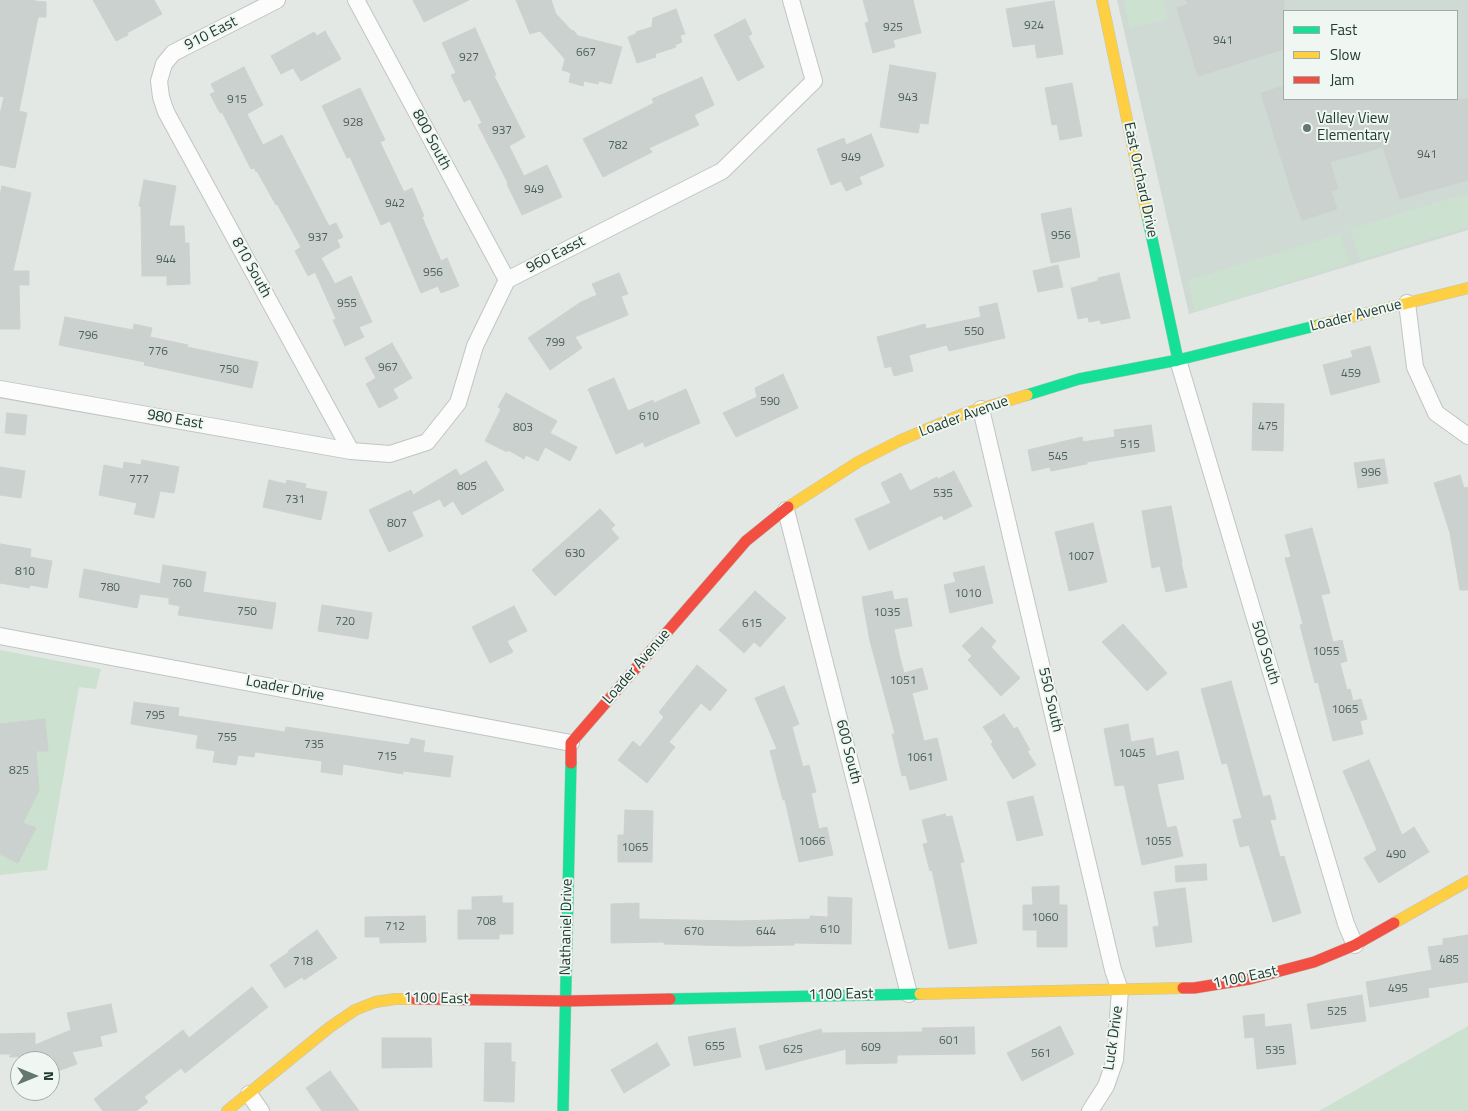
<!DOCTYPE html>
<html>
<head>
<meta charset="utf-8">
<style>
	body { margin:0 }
	#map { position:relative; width:1468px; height:1111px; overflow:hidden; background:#e3e8e5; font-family:"Titillium Web",sans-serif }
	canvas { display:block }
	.legend { position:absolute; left:1283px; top:10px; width:175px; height:90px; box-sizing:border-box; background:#f0f7f3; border:1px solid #9daca5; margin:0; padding:6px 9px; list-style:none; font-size:15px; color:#213b31 }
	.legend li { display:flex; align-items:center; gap:10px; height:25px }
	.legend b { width:25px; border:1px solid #9daca5 }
	.north { position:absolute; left:10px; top:1051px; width:50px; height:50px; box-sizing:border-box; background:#f0f7f3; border:1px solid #9daca5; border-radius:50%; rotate:90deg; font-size:14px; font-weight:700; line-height:20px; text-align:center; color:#213b31 }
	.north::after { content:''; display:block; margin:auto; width:18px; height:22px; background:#657870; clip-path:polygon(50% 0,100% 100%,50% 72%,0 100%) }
</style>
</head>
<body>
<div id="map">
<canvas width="1468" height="1111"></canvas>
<ul class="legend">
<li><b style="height:6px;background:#16e098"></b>Fast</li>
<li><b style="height:6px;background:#ffcf43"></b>Slow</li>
<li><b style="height:6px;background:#f24e42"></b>Jam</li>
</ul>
<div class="north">N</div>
</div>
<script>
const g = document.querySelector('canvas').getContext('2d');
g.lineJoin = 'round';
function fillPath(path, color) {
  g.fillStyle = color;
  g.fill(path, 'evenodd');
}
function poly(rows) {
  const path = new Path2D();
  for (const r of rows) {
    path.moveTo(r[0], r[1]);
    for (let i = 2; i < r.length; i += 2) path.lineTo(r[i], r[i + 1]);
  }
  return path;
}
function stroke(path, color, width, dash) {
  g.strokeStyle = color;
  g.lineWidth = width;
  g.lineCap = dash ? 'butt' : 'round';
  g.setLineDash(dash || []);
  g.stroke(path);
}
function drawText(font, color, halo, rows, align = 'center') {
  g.font = font + ' "Titillium Web",sans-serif';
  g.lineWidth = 4;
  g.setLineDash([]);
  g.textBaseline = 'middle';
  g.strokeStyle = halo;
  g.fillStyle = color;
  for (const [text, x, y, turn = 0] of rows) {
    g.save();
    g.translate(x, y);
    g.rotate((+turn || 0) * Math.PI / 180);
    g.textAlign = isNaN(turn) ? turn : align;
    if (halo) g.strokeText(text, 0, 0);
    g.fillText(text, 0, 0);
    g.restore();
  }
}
fillPath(poly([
	[1117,0,1468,0,1468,230,1189,314],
	[1284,11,1457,11,1457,99,1284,99]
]), '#d0dad5');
fillPath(poly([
	[1124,0,1163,0,1168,19,1130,28],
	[1468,193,1468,227,1360,260,1350,229],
	[1340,234,1350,263,1195,312,1188,282,1189,280],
	[0,650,101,669,96,689,79,687,47,870,0,875],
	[1468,1026,1468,1111,1319,1111]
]), '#cce1d0');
const building = poly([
	[0,0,35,0,34,1,46,2,46,17,38,17,19,111,27,113,15,168,0,165,0,114,4,97,0,96,0,0],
	[93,0,154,0,162,14,127,33,128,35,116,41,93,0],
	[413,0,469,0,424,22,413,0],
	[516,0,551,0,556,14,572,31,573,30,578,36,622,47,611,84,599,81,598,84,584,81,583,86,569,82,571,73,562,70,565,59,540,31,530,34,516,0],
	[863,0,913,0,921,33,893,40,895,47,873,53,865,23,869,22,863,0],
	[1186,0,1284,0,1284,49,1198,76,1177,8,1188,4,1186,0],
	[1054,1,1063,54,1037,58,1035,44,1013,47,1006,9,1054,1],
	[676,9,685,34,680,35,682,42,675,45,676,47,655,54,656,57,637,63,628,37,636,34,636,32,652,27,653,18,676,9],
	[745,19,752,34,748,36,764,67,738,81,714,35,745,19],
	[475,28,496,75,494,76,525,137,509,146,524,176,547,165,562,197,522,215,507,184,508,183,478,125,482,123,470,99,464,102,451,75,456,73,442,43,475,28],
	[325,31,341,59,301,81,293,68,281,74,271,56,314,32,317,36,325,31],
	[890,65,936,73,928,124,920,123,918,133,880,127,890,65],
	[244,67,263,105,247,114,263,145,282,135,329,226,336,223,343,237,337,240,340,247,321,258,335,284,351,276,372,322,359,327,364,337,345,346,333,320,336,319,315,272,308,276,295,251,301,247,277,204,276,205,257,171,256,172,254,168,251,169,222,112,220,113,210,94,215,92,211,84,244,67],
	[702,77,714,105,694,115,699,125,649,148,652,152,603,177,583,139,654,103,652,99,702,77],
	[1072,83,1082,136,1060,140,1057,124,1052,125,1045,88,1072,83],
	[1284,86,1284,99,1468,99,1468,180,1400,199,1383,147,1330,162,1338,189,1331,191,1337,209,1302,220,1291,190,1261,93,1284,86],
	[360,88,385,140,380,142,404,192,412,188,424,216,422,217,441,261,447,258,459,286,441,293,438,286,421,293,390,221,381,225,350,157,347,158,322,106,360,88],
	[871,134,884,166,859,177,862,184,846,191,841,181,831,185,817,149,844,138,846,145,871,134],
	[144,180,176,186,169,226,184,226,185,243,189,243,190,284,167,285,167,276,142,276,141,207,139,206,144,180],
	[2,186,31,193,13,271,29,271,29,285,19,285,20,329,0,329,0,196,2,186],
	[1071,208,1080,257,1051,263,1041,214,1071,208],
	[1058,265,1063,287,1038,292,1033,271,1058,265],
	[619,273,628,294,621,296,628,315,575,337,582,348,550,370,528,338,581,302,597,295,592,284,619,273],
	[1119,273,1130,318,1101,324,1100,320,1089,322,1088,317,1078,319,1071,288,1098,281,1098,278,1119,273],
	[997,303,1005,338,949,351,947,345,909,355,913,371,894,376,891,366,885,368,877,337,925,324,926,329,981,317,979,307,997,303],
	[65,317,133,330,134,324,152,328,150,337,188,345,187,347,258,362,252,388,144,365,145,362,59,345,65,317],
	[392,343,412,378,393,389,398,398,379,408,366,384,376,378,365,358,392,343],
	[1370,346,1380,382,1331,395,1323,365,1353,357,1351,351,1370,346],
	[783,374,798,408,736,437,723,413,757,397,755,388,783,374],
	[614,378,628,411,653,400,654,403,686,389,700,423,645,447,643,442,616,454,588,389,614,378],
	[506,393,557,421,550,433,577,447,570,461,545,447,538,461,526,455,524,459,508,450,507,452,485,441,501,409,498,407,506,393],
	[1253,403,1284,404,1283,451,1252,450,1253,403],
	[7,413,27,415,25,435,5,433,7,413],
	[1151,425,1155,451,1087,462,1087,464,1051,471,1050,467,1032,471,1028,450,1082,437,1083,442,1115,437,1114,430,1151,425],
	[1384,459,1388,483,1358,488,1354,463,1384,459],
	[142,460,179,467,174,493,160,491,154,518,134,514,137,503,99,495,104,465,123,469,124,462,141,465,142,460],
	[486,461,504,490,462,515,453,501,444,507,440,499,412,512,423,536,389,552,369,510,411,490,413,495,456,469,460,476,486,461],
	[0,467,25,471,21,498,0,495,0,467],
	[954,471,972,506,944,520,942,515,869,550,855,519,891,503,881,483,901,473,910,491,937,477,938,479,954,471],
	[1460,475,1464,488,1468,487,1468,590,1460,590,1450,533,1434,483,1460,475],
	[269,480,286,484,287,480,306,484,305,488,327,492,321,520,263,507,269,480],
	[1171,506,1182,562,1181,562,1187,587,1166,592,1160,566,1152,568,1142,511,1171,506],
	[600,509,615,525,611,529,619,538,555,596,532,570,600,509],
	[1093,523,1107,582,1069,591,1055,532,1093,523],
	[1312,528,1330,593,1321,595,1333,642,1342,640,1347,661,1340,663,1347,690,1350,689,1353,701,1361,699,1367,719,1360,721,1363,734,1333,741,1318,682,1315,683,1300,625,1303,624,1285,558,1291,557,1285,535,1312,528],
	[0,544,31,549,30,557,52,561,47,588,30,585,29,588,0,583,0,544],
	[163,565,206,572,203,592,276,603,272,629,178,615,180,606,169,604,169,598,140,594,137,608,79,597,84,569,160,584,163,565],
	[984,566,993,603,950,613,944,585,956,582,953,573,984,566],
	[755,591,786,618,760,647,754,642,744,653,719,630,755,591],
	[892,591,894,600,907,598,912,626,894,629,899,654,904,673,922,668,928,689,912,693,924,741,937,738,947,780,910,790,906,775,902,776,892,734,895,734,870,641,862,597,892,591],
	[322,605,372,613,368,639,318,631,322,605],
	[514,606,527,631,507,641,513,652,490,663,472,627,514,606],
	[1123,624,1167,673,1147,691,1102,642,1123,624],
	[982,627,996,641,991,647,1020,678,1001,696,968,660,972,656,962,646,982,627],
	[697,665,727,690,710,711,701,703,669,742,675,747,647,783,618,760,633,741,640,747,664,717,659,712,697,665],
	[1231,681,1263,797,1270,795,1276,819,1270,820,1280,857,1284,856,1301,913,1273,922,1249,845,1240,847,1233,820,1242,818,1227,763,1222,764,1201,689,1231,681],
	[784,686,799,724,792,727,803,767,809,765,816,792,811,793,819,829,827,827,833,855,799,862,785,800,783,800,770,751,777,749,755,698,784,686],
	[134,702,179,708,178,716,285,732,286,727,409,745,411,738,425,741,423,752,453,756,450,777,403,771,403,774,343,764,342,775,321,772,322,761,255,752,254,757,238,755,236,765,213,762,215,751,196,748,198,735,131,724,134,702],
	[1004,714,1014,729,1017,727,1030,750,1027,751,1036,765,1013,779,991,744,993,742,983,727,1004,714],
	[45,719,48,751,36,751,39,790,23,823,36,828,18,863,0,854,0,724,45,719],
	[1128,724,1131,742,1153,738,1156,756,1178,751,1184,779,1157,784,1167,828,1176,826,1183,856,1142,865,1124,785,1115,786,1104,729,1128,724],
	[1369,760,1402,835,1414,827,1429,852,1379,883,1364,858,1377,850,1343,771,1369,760],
	[1033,796,1043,835,1017,841,1007,802,1033,796],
	[625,810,653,811,652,862,618,862,618,835,624,835,625,810],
	[945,814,946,817,952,816,964,862,960,863,977,943,949,949,932,870,930,871,923,844,928,843,922,820,945,814],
	[1206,864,1207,880,1176,882,1175,866,1206,864],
	[1059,886,1059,905,1067,905,1067,947,1037,947,1037,930,1023,930,1023,905,1033,905,1032,887,1059,886],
	[1185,888,1192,942,1156,947,1153,927,1159,926,1154,892,1185,888],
	[502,896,502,903,513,903,513,934,499,934,499,939,458,939,458,910,472,910,472,897,502,896],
	[828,897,852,898,851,944,794,943,794,945,737,946,664,944,664,942,611,943,611,904,639,903,639,919,737,921,810,919,810,916,828,917,828,897],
	[425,916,426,942,380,943,380,937,365,937,365,917,425,916],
	[317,930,337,958,304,980,302,977,285,988,270,965,289,952,288,951,317,930],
	[1468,935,1468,982,1428,988,1429,997,1370,1007,1366,982,1432,970,1428,947,1443,945,1443,939,1468,935],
	[252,987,268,1007,185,1073,181,1068,144,1097,148,1102,136,1111,103,1111,94,1099,183,1030,189,1038,252,987],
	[1362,995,1366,1021,1311,1029,1307,1004,1362,995],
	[111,1004,117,1032,100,1036,102,1046,72,1052,77,1064,58,1071,52,1056,10,1057,9,1056,14,1054,0,1054,0,1034,35,1033,35,1045,71,1030,67,1013,111,1004],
	[1264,1014,1265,1027,1291,1024,1296,1064,1257,1069,1254,1037,1245,1038,1243,1016,1264,1014],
	[1060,1026,1074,1054,1022,1081,1007,1053,1060,1026],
	[974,1027,975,1054,897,1055,897,1063,846,1064,846,1049,766,1070,759,1046,821,1029,822,1033,923,1032,922,1028,974,1027],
	[735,1028,741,1057,694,1066,688,1037,735,1028],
	[382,1038,431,1038,432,1067,382,1068,382,1038],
	[485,1043,511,1043,511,1062,515,1062,514,1102,484,1101,485,1043],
	[657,1043,670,1065,624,1093,611,1070,657,1043],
	[330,1071,359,1111,322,1111,306,1088,330,1071]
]);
fillPath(building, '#cbd1ce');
stroke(building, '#ccd1ce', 1);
const street = poly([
	[277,0,173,53,164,64,159,81,161,97,166,112,351,451],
	[356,0,507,280],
	[1407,303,1415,367,1436,413,1468,436],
	[1178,360,1346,924,1355,945],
	[0,389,351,451,390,454,427,442,458,403,475,346,507,280,722,171,814,81,791,0],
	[981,409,1113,970,1120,990,1115,1060,1106,1086,1090,1111],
	[786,510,909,994],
	[0,636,571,743],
	[249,1094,261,1111]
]);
const fast = poly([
	[1147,215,1178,360],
	[1027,395,1079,379,1178,360,1319,325],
	[670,999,920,994],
	[563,1111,571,763]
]);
const slow = poly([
	[1102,0,1147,215],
	[1319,325,1468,288],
	[788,507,858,462,901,440,963,414,1027,395],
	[1394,923,1468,881],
	[920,994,1183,988],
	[227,1111,330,1027,355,1010,375,1002,395,999,415,999]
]);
const jam = poly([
	[571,763,571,743,746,541,788,507],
	[1183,988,1194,988,1250,979,1314,962,1355,945,1394,923],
	[415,999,566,1001,670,999]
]);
stroke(street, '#c0c5c2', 18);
stroke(fast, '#bec6c2', 12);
stroke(slow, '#bec6c2', 12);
stroke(jam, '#bec6c2', 12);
stroke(street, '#fbfcfb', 16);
stroke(fast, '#16e098', 11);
stroke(slow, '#ffcf43', 11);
stroke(jam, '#f24e42', 11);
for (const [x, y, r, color] of [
	[1307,128,5,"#657870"]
]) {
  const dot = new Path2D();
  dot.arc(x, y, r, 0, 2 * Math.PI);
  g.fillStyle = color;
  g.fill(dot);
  stroke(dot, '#f0f7f3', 2);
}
drawText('12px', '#4c6159', null, [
	["924",1034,26],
	["925",893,28],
	["941",1223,41],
	["667",586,53],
	["927",469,58],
	["943",908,98],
	["915",237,100],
	["928",353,123],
	["937",502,131],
	["782",618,146],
	["941",1427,155],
	["949",851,158],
	["949",534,190],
	["942",395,204],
	["956",1061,236],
	["937",318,238],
	["944",166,260],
	["956",433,273],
	["955",347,304],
	["550",974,332],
	["796",88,336],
	["799",555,343],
	["776",158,352],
	["967",388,368],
	["750",229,370],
	["459",1351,374],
	["590",770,402],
	["610",649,417],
	["475",1268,427],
	["803",523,428],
	["515",1130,445],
	["545",1058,457],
	["996",1371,473],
	["777",139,480],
	["805",467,487],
	["535",943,494],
	["731",295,500],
	["807",397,524],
	["630",575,554],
	["1007",1081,557],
	["810",25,572],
	["760",182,584],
	["780",110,588],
	["1010",968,594],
	["750",247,612],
	["1035",887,613],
	["720",345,622],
	["615",752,624],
	["1055",1326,652],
	["1051",903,681],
	["1065",1345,710],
	["795",155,716],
	["755",227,738],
	["735",314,745],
	["1045",1132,754],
	["715",387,757],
	["1061",920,758],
	["825",19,771],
	["1066",812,842],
	["1055",1158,842],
	["1065",635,848],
	["490",1396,855],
	["1060",1045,918],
	["708",486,922],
	["712",395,927],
	["610",830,930],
	["670",694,932],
	["644",766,932],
	["485",1449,960],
	["718",303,962],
	["495",1398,989],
	["525",1337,1012],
	["601",949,1041],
	["655",715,1047],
	["609",871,1048],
	["625",793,1050],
	["535",1275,1051],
	["561",1041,1054]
]);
drawText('15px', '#213b31', '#f0f7f3', [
	["910 East",211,34,-27],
	["800 South",431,140,62],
	["East Orchard Drive",1140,180,78],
	["960 Easst",556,255,-27],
	["810 South",251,268,61],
	["Loader Avenue",1356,316,-14],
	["Loader Avenue",964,417,-20],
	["980 East",175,420,10],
	["500 South",1265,653,73],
	["Loader Avenue",637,667,-49],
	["Loader Drive",285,689,11],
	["550 South",1050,700,77],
	["600 South",848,752,76],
	["Nathaniel Drive",567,927,-89],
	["1100 East",1245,978,-12],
	["1100 East",841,995,-1],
	["1100 East",436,999,1],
	["Luck Drive",1114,1038,-82]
]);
drawText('15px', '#213b31', '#f0f7f3', [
	["Valley View",1317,119],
	["Elementary",1317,136]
], 'left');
</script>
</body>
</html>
